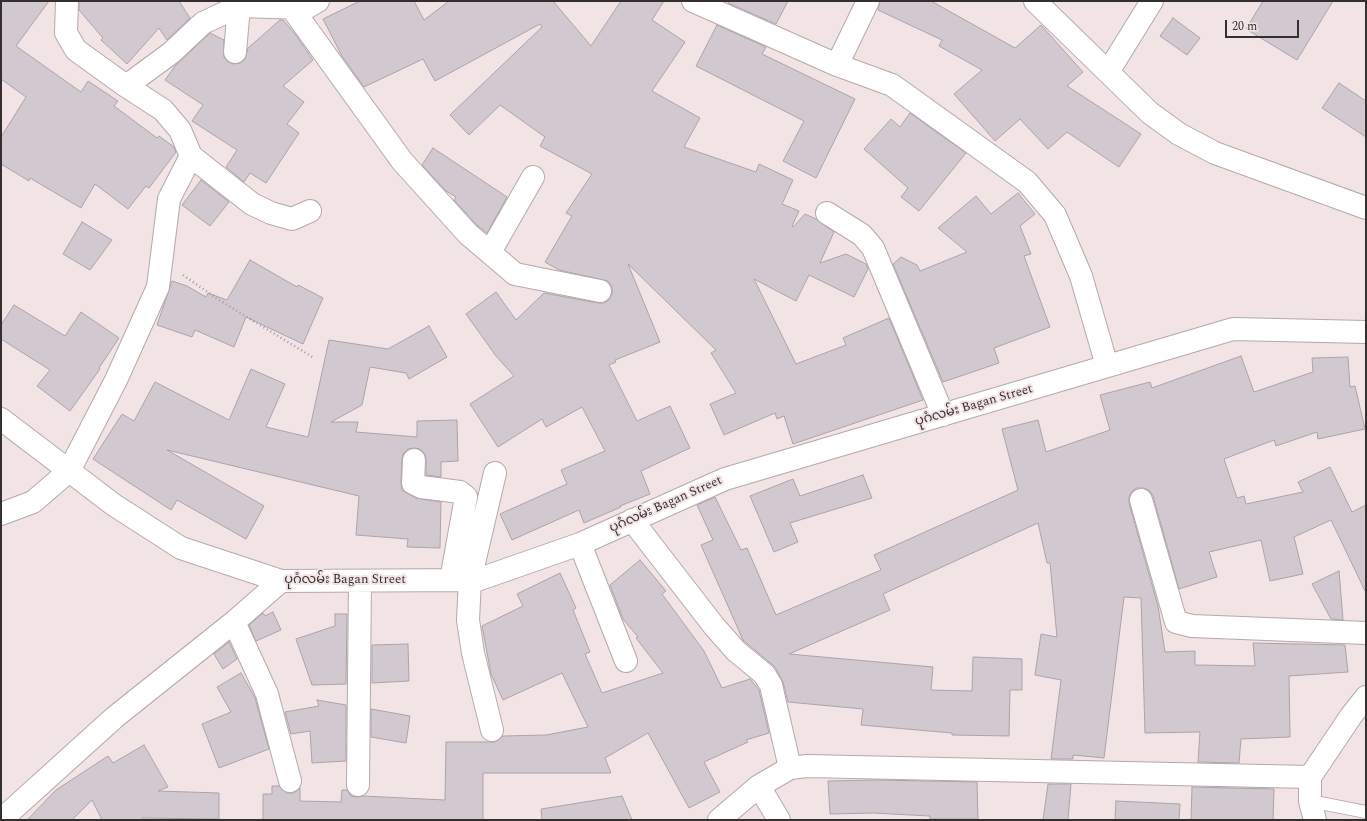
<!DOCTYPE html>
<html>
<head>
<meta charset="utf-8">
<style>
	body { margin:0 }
	#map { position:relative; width:1367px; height:821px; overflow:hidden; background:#f2e4e5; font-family:Spectral,serif }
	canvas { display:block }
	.frame { position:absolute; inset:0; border:2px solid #353030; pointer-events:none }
	.scale { position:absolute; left:1225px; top:20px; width:74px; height:18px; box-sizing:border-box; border:2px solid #353030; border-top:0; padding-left:5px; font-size:12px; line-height:14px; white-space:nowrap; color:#353030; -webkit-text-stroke:3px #f2e4e5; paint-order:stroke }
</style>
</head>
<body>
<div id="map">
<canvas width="1367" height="821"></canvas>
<div class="frame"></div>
<div class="scale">20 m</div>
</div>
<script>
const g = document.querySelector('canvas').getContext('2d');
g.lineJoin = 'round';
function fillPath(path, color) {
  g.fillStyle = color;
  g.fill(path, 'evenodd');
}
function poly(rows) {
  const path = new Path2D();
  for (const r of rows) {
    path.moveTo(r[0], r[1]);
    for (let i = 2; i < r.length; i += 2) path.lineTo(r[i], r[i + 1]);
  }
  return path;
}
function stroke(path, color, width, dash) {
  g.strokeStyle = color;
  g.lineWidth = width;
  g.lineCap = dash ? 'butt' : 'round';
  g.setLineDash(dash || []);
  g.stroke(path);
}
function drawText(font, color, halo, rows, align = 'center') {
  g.font = font + ' Spectral,"Noto Sans Myanmar",serif';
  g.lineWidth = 4;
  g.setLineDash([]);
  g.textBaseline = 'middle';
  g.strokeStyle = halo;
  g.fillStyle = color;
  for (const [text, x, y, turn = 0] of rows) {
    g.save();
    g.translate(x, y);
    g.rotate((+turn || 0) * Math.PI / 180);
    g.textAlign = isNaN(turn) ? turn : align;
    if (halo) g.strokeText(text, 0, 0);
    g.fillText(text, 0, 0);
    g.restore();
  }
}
const building = poly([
	[1,1,49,1,16,46,81,92,88,81,118,101,114,106,157,138,159,136,174,147,176,152,149,188,146,186,128,209,95,184,81,208,30,178,29,181,1,164,1,137,26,97,1,79,1,1],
	[79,1,179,1,190,18,167,40,159,28,127,64,101,40,103,38,79,10,79,1],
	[360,1,414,1,424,20,449,1,553,1,591,46,621,1,664,1,652,20,685,42,652,91,700,118,684,147,756,172,759,164,793,180,782,204,799,211,792,226,793,227,805,214,816,219,834,232,820,263,846,254,866,264,868,269,854,297,809,275,796,301,754,279,796,364,846,345,843,338,889,318,923,400,793,444,784,416,777,419,775,413,724,435,710,404,736,393,711,353,716,350,628,264,660,342,615,360,616,362,609,365,637,421,670,406,690,448,641,471,650,494,620,506,621,507,584,523,579,510,512,540,500,514,567,484,561,470,605,451,582,407,546,427,542,419,498,447,470,404,514,376,496,356,466,314,496,292,516,320,544,293,598,303,604,303,609,300,612,294,612,287,608,281,559,270,545,262,572,216,566,213,592,174,540,146,545,137,500,105,469,135,450,115,542,27,540,24,435,81,423,59,364,87,342,56,323,19,360,1],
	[729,1,788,1,776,24,728,3,729,1],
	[880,1,931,1,1015,48,1041,25,1083,72,1067,86,1141,134,1119,167,1067,132,1048,149,1020,119,995,141,954,94,982,70,939,46,942,40,878,10,880,1],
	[1263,1,1333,1,1297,60,1246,29,1263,1],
	[1173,18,1200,38,1187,55,1160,36,1173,18],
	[280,20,283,20,295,34,313,60,283,86,304,102,287,124,299,133,266,183,250,173,244,182,226,167,237,150,192,121,203,105,165,80,175,66,210,33,224,40,224,57,228,62,234,64,240,63,245,59,248,48,280,20],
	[717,25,766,47,762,54,855,99,816,178,783,161,804,121,696,66,717,25],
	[1339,83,1366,101,1366,137,1322,108,1339,83],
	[910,113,966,153,919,211,901,197,908,188,864,149,891,119,900,127,910,113],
	[433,148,507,197,487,233,477,225,454,200,456,197,446,191,422,165,433,148],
	[201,180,229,202,210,226,182,205,201,180],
	[1018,193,1035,214,1020,226,1031,254,1024,256,1050,327,994,348,999,363,943,382,893,264,901,257,917,265,920,271,967,252,938,228,976,196,991,214,1018,193],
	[82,222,112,240,90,270,63,254,82,222],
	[250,260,297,287,298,285,323,298,303,344,246,317,234,347,195,330,192,337,157,325,172,281,187,286,206,297,208,293,227,300,250,260],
	[14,305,65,336,81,312,119,338,99,368,100,369,70,411,37,386,50,370,1,339,1,325,14,305],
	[429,326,447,357,409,379,406,373,370,367,362,405,331,422,358,422,356,432,417,437,417,421,457,420,458,461,441,462,441,477,426,475,426,460,425,454,420,449,414,448,408,449,403,454,402,459,401,482,402,490,416,498,441,502,440,548,407,547,408,539,356,535,359,496,167,450,264,506,246,539,177,500,171,510,93,459,122,414,134,421,155,382,229,420,251,369,285,384,266,427,308,437,329,340,388,349,429,326],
	[1241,356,1254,392,1313,372,1312,358,1348,357,1350,387,1355,386,1365,429,1318,439,1317,432,1276,446,1274,440,1224,459,1237,498,1244,496,1246,504,1303,492,1298,482,1330,467,1352,512,1366,505,1366,593,1331,520,1294,537,1303,574,1270,581,1261,540,1209,552,1217,577,1179,589,1153,496,1150,491,1144,488,1137,488,1132,491,1129,497,1129,503,1158,606,1165,652,1195,651,1195,665,1255,666,1253,643,1345,645,1348,672,1289,676,1290,737,1241,739,1239,763,1198,762,1200,732,1145,733,1141,598,1124,597,1104,758,1073,755,1073,759,1051,759,1061,680,1035,675,1041,634,1057,637,1050,563,1047,563,1038,523,883,594,890,610,789,654,933,667,931,690,972,691,973,657,1022,659,1022,690,1010,690,1009,736,952,735,952,733,861,725,863,709,788,702,783,682,775,667,743,640,701,545,713,540,697,505,715,497,741,550,747,548,776,615,881,570,874,555,1018,490,1002,429,1038,420,1046,452,1110,430,1100,395,1150,382,1152,388,1241,356],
	[863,475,872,498,790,523,798,542,774,552,750,496,793,479,800,496,863,475],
	[640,560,666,591,662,594,704,651,722,688,750,679,759,690,769,733,746,740,748,742,704,762,720,792,689,808,648,733,605,758,611,773,483,773,483,820,263,820,263,794,272,794,272,786,279,786,287,793,294,793,300,788,300,801,341,802,342,790,347,790,351,796,357,797,363,796,445,800,446,742,495,742,503,736,546,735,588,727,562,673,503,700,491,674,482,626,523,606,517,594,560,573,576,608,573,610,590,652,585,654,602,693,663,673,636,638,638,637,623,619,610,585,640,560],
	[1339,571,1343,620,1331,619,1312,584,1339,571],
	[273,612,281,630,256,641,249,625,263,613,265,616,273,612],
	[335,614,347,614,346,684,312,685,296,639,335,626,335,614],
	[229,642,237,659,223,669,214,654,229,642],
	[408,644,409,681,372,683,372,645,408,644],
	[241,673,255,698,269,749,219,768,202,724,231,712,217,687,241,673],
	[317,700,346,705,346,761,312,763,310,731,291,734,285,712,319,706,317,700],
	[371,709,410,716,406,743,371,737,371,709],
	[144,745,168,787,158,791,219,793,219,819,142,818,143,820,102,820,92,800,72,820,27,820,56,790,108,756,113,763,144,745],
	[877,780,977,782,978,819,930,819,930,816,873,813,830,814,828,781,877,780],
	[1048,784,1071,784,1068,820,1043,820,1048,784],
	[1192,787,1274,789,1273,820,1191,820,1192,787],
	[622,796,632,820,542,820,541,809,622,796],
	[1116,801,1180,804,1179,820,1115,820,1116,801]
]);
fillPath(building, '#d2c8cf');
stroke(building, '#aca2a9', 1);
const lane = poly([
	[1310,801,1366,812]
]);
const street = poly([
	[67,1,66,33,76,50,126,86,163,110,180,130,191,156,252,204,271,213,292,219,310,211],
	[693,1,837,65,892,85,1027,182,1055,215,1081,276,1107,366],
	[1035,1,1150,113,1179,134,1215,153,1366,208],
	[291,7,402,161,468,234,515,274,600,291],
	[235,52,239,6,236,1],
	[837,65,868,1],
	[1108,72,1152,1],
	[126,86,171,53,203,23,239,6,306,8,318,1],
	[827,213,862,235,873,248,943,415],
	[490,252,533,177],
	[1,419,114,505,181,548,281,581,477,580,580,544,725,479,1233,329,1366,332],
	[414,460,413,483,421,487,460,492,466,497,451,580],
	[1141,500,1176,622,1192,626,1366,633],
	[1,514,33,502,69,471,116,380,158,287,169,199,191,156],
	[632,520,714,626,736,651,764,674,771,685,790,768],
	[580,544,626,661],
	[234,622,267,694,290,781],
	[492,730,473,653,468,620,470,580,495,473],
	[358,785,360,581],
	[759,786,779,820],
	[1,820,115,717,234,622,281,581],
	[719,820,759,786,790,768,807,766,1310,777]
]);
const secondary = poly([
	[1315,820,1310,801,1310,777,1351,716,1366,697]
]);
stroke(lane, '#b5a9aa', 14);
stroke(street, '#b5a9aa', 24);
stroke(secondary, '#b5a9aa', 24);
stroke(poly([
	[183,275,219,300,314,358]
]), '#a59a9b', 2.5, [1, 3]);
stroke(lane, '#fff', 12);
stroke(street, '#fff', 22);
stroke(secondary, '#fff', 22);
drawText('13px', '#353030', '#f2e4e5', [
	["ပုဂံလမ်း Bagan Street",974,406,-16],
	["ပုဂံလမ်း Bagan Street",666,505,-24],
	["ပုဂံလမ်း Bagan Street",345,580]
]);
</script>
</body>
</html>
